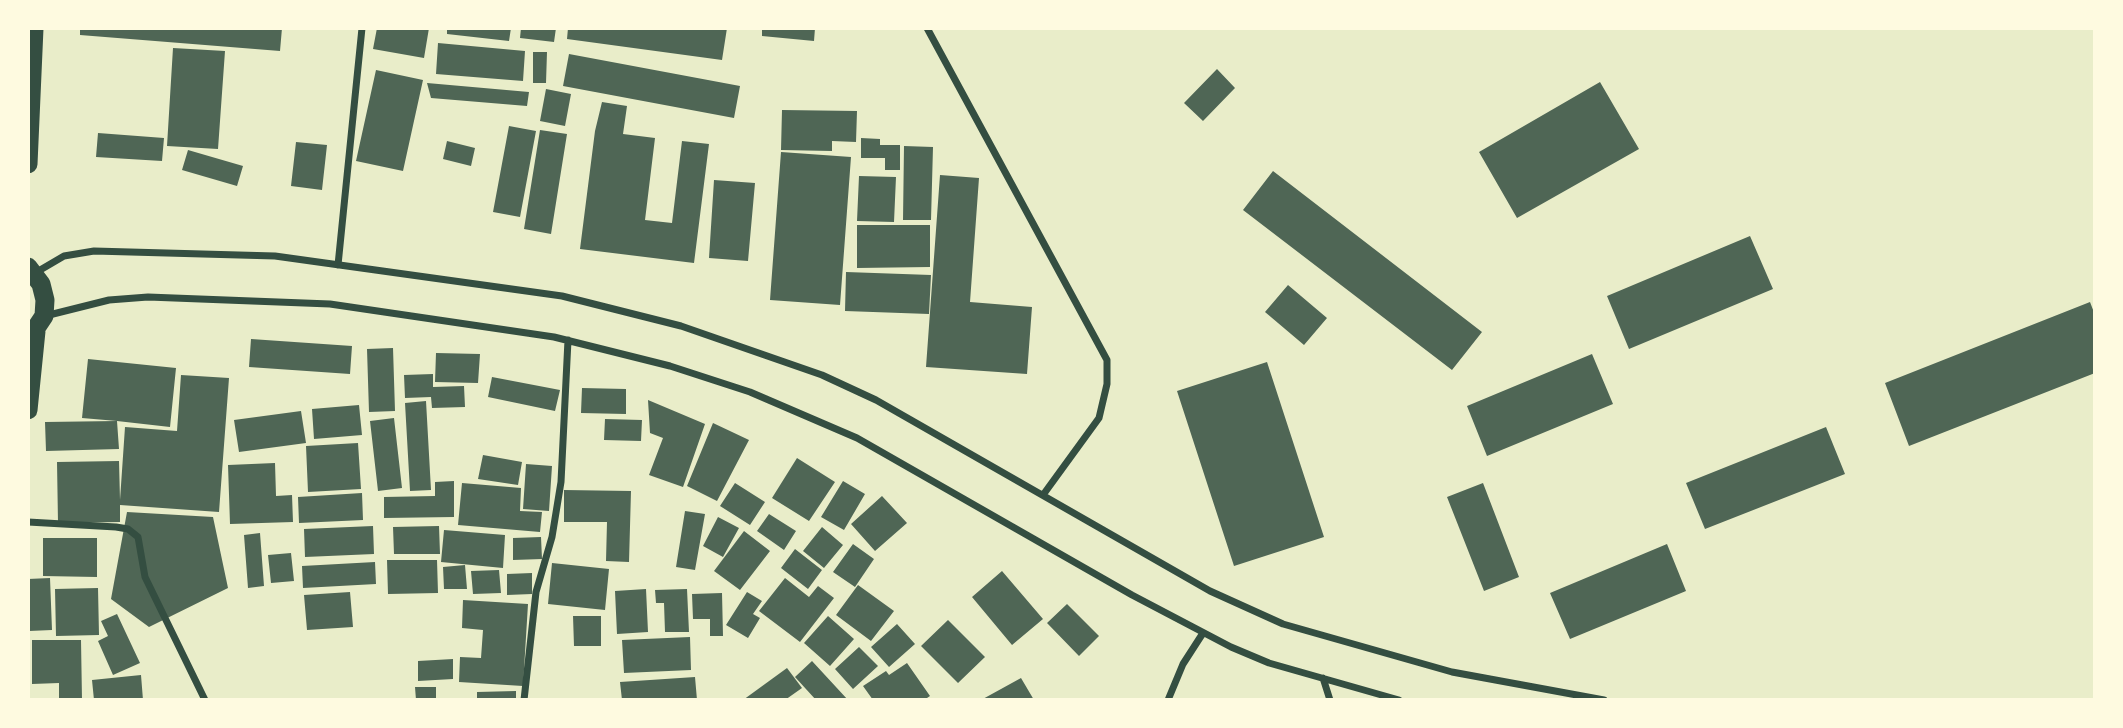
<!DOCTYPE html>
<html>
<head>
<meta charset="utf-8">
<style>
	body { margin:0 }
	#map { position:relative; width:2123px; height:728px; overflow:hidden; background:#e9edc9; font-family:Roboto,sans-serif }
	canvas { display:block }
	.frame { position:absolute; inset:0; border:30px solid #fefae0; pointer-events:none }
</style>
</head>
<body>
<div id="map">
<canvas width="2123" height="728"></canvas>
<div class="frame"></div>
</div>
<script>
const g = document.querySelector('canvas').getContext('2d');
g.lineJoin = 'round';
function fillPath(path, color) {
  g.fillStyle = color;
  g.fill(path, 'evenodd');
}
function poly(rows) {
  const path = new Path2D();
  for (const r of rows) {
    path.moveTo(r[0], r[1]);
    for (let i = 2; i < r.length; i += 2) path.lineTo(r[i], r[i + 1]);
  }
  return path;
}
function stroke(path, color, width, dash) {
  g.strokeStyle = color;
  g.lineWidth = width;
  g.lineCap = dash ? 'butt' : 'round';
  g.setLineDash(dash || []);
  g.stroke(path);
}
fillPath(poly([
	[80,28,282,28,280,51,80,35],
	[377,28,429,28,424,58,373,49],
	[447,28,511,28,509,41,447,34],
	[521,28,556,28,554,42,520,38],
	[568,28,727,28,722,60,567,39],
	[762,28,815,28,814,41,762,36],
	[438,43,525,51,523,81,436,74],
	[173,48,225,51,218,149,167,146],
	[533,52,547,52,546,83,533,83],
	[569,54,740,86,734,118,563,86],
	[1217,69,1235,88,1203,121,1184,103],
	[376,70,423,80,403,171,356,161],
	[1600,82,1639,149,1517,218,1479,152],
	[427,83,529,92,527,106,431,98],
	[546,89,571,94,565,126,540,121],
	[602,102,627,106,623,134,655,138,645,220,672,223,682,141,709,144,694,263,580,249,595,131],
	[782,110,857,111,856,142,832,141,832,151,781,150],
	[509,126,536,131,520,217,493,212],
	[540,130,567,134,551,234,524,229],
	[98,133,164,138,162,161,96,157],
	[861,138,880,139,880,145,900,145,900,170,885,170,885,158,861,158],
	[447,141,475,148,471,166,443,159],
	[296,142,327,145,322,190,291,186],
	[904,146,933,147,931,220,903,220],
	[188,150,243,166,237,186,182,170],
	[781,152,851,157,840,305,770,300],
	[1273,171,1482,332,1452,370,1243,210],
	[940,175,979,178,970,302,1032,307,1027,374,926,367],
	[859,176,896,177,894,222,857,221],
	[714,180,755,183,748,261,709,258],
	[857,225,930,225,930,267,857,268],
	[1750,236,1773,289,1629,349,1607,296],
	[846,272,931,275,929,314,845,311],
	[1288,285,1327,318,1304,345,1265,312],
	[2090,302,2095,315,2095,373,1909,446,1885,383],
	[251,339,352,346,350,374,249,367],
	[393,348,395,411,369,412,367,349],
	[436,353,480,354,478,383,435,382],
	[1592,354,1613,404,1487,456,1467,406],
	[88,359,176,368,170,427,117,421,119,449,46,451,45,422,117,421,82,418],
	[1267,362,1324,537,1234,566,1177,391],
	[433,374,433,387,464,386,465,407,432,408,431,397,405,398,404,375],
	[181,375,229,378,219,512,120,505,120,522,58,523,57,462,119,461,120,500,125,427,177,431],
	[492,377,560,390,555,411,488,397],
	[582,388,626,389,626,414,581,413],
	[648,400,705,424,683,487,649,475,663,438,650,433],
	[426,401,431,490,410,491,405,403],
	[359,405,362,435,314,439,312,409],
	[301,411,306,443,239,452,234,420],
	[394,418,402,488,378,491,370,421],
	[605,419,642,420,641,441,604,440],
	[713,423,749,440,717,501,687,486],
	[1826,427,1845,474,1705,529,1686,483],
	[358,443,361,489,308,492,306,446],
	[483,455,522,462,518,485,478,479],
	[797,458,835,482,809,521,772,498],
	[275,463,276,496,292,495,293,522,230,524,228,465],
	[526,464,552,466,549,511,523,509],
	[454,481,454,517,384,518,384,497,435,496,435,482],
	[843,481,865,494,844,530,821,517],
	[462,483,521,488,520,511,542,512,540,532,458,525],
	[735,483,765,502,750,525,720,506],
	[1483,483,1519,577,1484,591,1447,497],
	[564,490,631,491,629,562,606,561,607,522,564,522],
	[362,493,363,520,299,523,298,497],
	[882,496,907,523,875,551,851,524],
	[685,511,705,514,695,570,676,567],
	[127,512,213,517,228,588,149,627,111,599],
	[769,514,796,531,784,550,757,531],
	[718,517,739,528,723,557,703,546],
	[373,526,374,554,305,557,304,529],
	[439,526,440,554,394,554,393,527],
	[822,527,843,545,824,568,803,551],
	[444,530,505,535,503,568,441,562],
	[744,531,770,551,740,590,714,571],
	[260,533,264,586,248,588,244,535],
	[541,537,542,559,513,560,513,538],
	[43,538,97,538,97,577,43,576],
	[853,544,874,559,855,587,833,572],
	[1667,544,1686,591,1570,639,1550,593],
	[795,549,822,570,808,589,781,568],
	[291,553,294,581,271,583,268,555],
	[387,560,437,560,438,593,388,594],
	[375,562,376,584,303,588,302,566],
	[552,563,609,569,605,610,548,604],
	[465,565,467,589,444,589,443,567],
	[499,570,501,593,473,594,471,571],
	[1002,571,1043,619,1012,645,972,597],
	[532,573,532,594,507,595,507,574],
	[50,578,52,630,29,631,28,579],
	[785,578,809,597,818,586,834,598,800,642,759,611],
	[858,585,894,611,871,641,836,615],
	[98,588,99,635,56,636,55,589],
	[646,589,648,632,617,634,615,591],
	[687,589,689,632,665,632,664,603,656,603,655,590],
	[350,592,353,627,307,630,304,595],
	[747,592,762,601,753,614,760,618,748,638,726,625],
	[722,593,723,636,710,636,710,619,693,619,692,594],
	[463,600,528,604,523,686,459,682,460,657,481,658,483,630,462,628],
	[1067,604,1099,636,1079,656,1047,623],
	[117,614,140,663,113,675,98,641,108,636,101,621],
	[573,616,601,616,601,646,574,646],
	[828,616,854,639,830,666,804,643],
	[948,620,985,657,958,683,921,646],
	[897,624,915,644,889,667,871,647],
	[690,637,691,670,624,673,622,640],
	[32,640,81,640,82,700,59,700,59,683,32,684],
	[859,647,878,666,853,689,835,669],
	[453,659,453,679,418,681,418,661],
	[812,661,848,700,816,700,795,677],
	[907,663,930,696,924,700,873,700,863,686,886,671,889,675],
	[787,668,802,688,785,700,743,700],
	[141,675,143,700,94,700,92,680],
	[695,677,697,700,622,700,620,682],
	[1021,678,1034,700,981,700],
	[415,687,436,687,436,700,416,700],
	[516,691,516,700,477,700,477,692]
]), '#4f6655');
stroke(poly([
	[927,28,1107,360,1107,384,1099,418,1043,495],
	[338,265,362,28],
	[35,273,64,256,94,251,275,256,562,296,681,326,822,375,876,400,1210,591,1283,624,1452,672,1604,700],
	[45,316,109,300,148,297,330,304,554,337,670,366,750,392,857,438,1132,595,1231,647,1269,663,1399,700],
	[28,522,116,527,128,529,138,537,145,577,205,700],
	[1323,678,1330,700],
	[524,700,536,592,552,537,561,482,568,340],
	[1168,700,1183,664,1203,633]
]), '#344e41', 7);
stroke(poly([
	[28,164,34,28],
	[28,267,41,284,45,300,44,316,28,340],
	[28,410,36,331]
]), '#344e41', 19);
</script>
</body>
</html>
